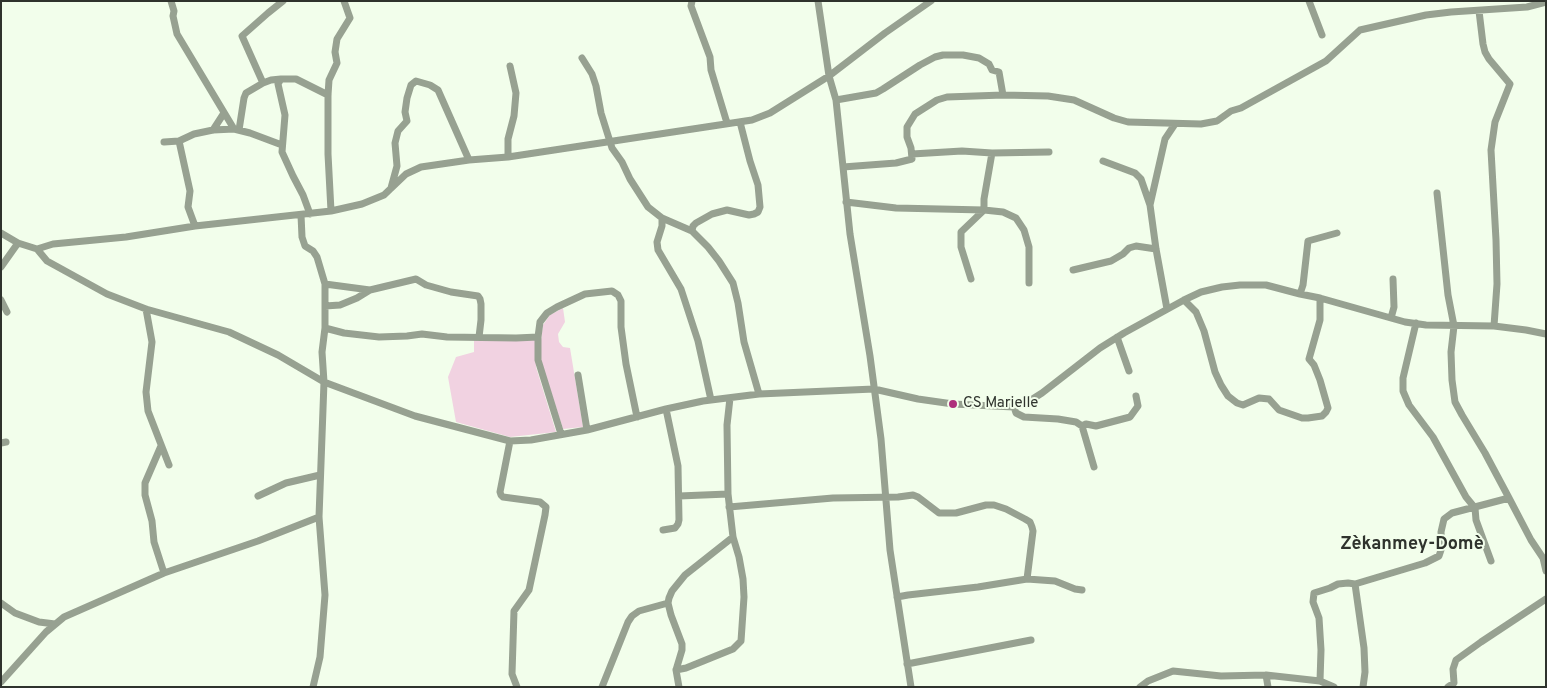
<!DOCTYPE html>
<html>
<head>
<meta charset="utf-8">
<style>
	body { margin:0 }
	#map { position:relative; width:1547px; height:688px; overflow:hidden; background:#f2feeb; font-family:Overpass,sans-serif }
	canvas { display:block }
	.frame { position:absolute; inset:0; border:2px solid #2f332d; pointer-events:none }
</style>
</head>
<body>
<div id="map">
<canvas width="1547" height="688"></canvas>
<div class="frame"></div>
</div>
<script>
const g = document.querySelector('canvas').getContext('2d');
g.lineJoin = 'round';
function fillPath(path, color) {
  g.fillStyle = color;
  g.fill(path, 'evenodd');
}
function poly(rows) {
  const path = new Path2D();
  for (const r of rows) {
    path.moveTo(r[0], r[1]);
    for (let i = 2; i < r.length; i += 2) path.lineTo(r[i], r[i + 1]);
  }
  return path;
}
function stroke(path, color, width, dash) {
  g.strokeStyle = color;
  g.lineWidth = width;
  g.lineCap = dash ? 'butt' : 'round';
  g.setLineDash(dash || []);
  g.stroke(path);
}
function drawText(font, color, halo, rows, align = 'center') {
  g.font = font + ' Overpass,sans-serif';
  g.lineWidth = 4;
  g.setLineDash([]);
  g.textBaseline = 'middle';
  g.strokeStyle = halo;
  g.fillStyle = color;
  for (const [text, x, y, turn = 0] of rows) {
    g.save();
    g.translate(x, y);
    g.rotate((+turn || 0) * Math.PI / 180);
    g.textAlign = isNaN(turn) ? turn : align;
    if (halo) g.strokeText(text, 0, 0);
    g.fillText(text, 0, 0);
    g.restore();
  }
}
fillPath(poly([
	[563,308,565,322,558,334,559,342,563,347,570,348,583,427,563,429,541,361,541,340,543,325,550,315],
	[474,339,535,340,536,367,556,432,510,437,456,422,448,377,456,357,474,352]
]), '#f1d2e1');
stroke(poly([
	[171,1,174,11,173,16,177,34,234,129],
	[692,1,691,6,710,57,711,70,727,123],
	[818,1,829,76,836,100,850,234,870,356,881,439,890,550,911,687],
	[1309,1,1322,35],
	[1479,11,1483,44,1485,52,1489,59,1510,84,1495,122,1491,150,1496,240,1497,284,1494,326],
	[582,58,592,74,596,86,601,113,612,148,622,162,630,179,648,207,662,218,662,226,657,242,658,250,681,289,698,341,711,400],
	[263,83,242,36,268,13,283,1],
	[836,100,876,93,883,89,920,65,935,57,943,55,963,55,979,58,989,64,992,70,999,72,1003,95],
	[213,130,224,113],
	[239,130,244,98,246,93,263,83,271,80,281,79],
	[179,141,190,191,188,207,195,226],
	[164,142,179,141,194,134,213,130,234,129,250,133,282,145],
	[912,154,962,151,992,153,1049,152],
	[508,157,508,139,514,116,516,93,510,66],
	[1103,161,1135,173,1141,179,1150,205],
	[843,167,896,163,912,159,911,148,907,137,907,127,915,114,937,100,947,97,1003,95,1048,96,1074,100,1114,118,1128,122,1201,124,1217,121,1231,111,1241,108,1326,61,1360,30,1426,15,1451,12,1527,7,1546,2],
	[391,188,397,166,395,143,398,131,407,121,405,112,407,98,411,85,416,81,430,85,438,90,469,160],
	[1437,193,1448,295,1454,326,1451,352,1452,380,1455,402,1462,415,1485,453,1509,498,1531,540,1543,558,1546,571],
	[846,202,896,208,984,210,1003,212,1016,218,1024,230,1029,247,1029,283],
	[331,211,328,154,328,95,329,80,337,63,335,52,337,39,350,18,344,1],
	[310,214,303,195,293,176,282,152,285,115,278,84,281,79,296,79,328,95],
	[301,215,302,237,305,246,313,251,317,257,325,284,325,328,322,352,324,382,319,517,325,595,320,657,313,687],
	[662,218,692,231,708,247,719,261,733,283,738,303,744,342,759,394],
	[692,231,693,226,696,223,712,214,727,210,749,215,754,214,758,212,760,207,758,185,750,161,740,122],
	[1,233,18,243,37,249,47,261,107,294,146,309,229,332,278,355,324,382,415,416,510,441,531,440,587,430,666,409,703,401,759,394,874,389,918,399,953,404,1014,407,1031,400,1042,393,1100,348,1124,333,1184,300,1201,292,1222,287,1240,285,1266,285,1300,294,1320,298,1405,322,1426,325,1494,326,1526,330,1546,334],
	[37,249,53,244,126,237,195,226,331,211,362,204,384,195,406,174,421,167,469,160,508,157,752,120,770,113,829,76,885,33,931,1],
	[1,267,18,243],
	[1073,270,1111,261,1123,254,1129,248,1136,246,1156,249],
	[971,279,961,247,961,232,984,210,984,199,992,153],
	[325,284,370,290,416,279,426,285,451,292,478,296,480,299,481,304,481,320,479,337],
	[1300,294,1303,285,1308,241,1337,233],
	[1,300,7,312],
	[1184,300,1196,312,1204,331,1215,372,1221,385,1228,396,1237,403,1243,405,1259,398,1269,399,1279,410,1302,418,1308,418,1322,416,1326,412,1328,408,1320,380,1314,365,1309,359,1320,320,1320,298],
	[325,306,340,305,357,298,370,290],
	[146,309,152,342,146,392,148,411,169,465],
	[1167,309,1156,249,1150,205,1165,139,1175,124],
	[1391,318,1394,307,1393,279],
	[1416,323,1403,378,1403,391,1409,405,1433,437,1466,497,1475,508,1476,520,1491,561],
	[325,328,344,333,379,337,407,336,422,334,447,337,516,338,538,337],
	[1117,337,1129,371],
	[578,375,587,430],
	[1014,407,1016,413,1024,417,1058,419,1076,422,1082,426,1094,467],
	[1082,426,1086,424,1096,426,1130,417,1138,406,1136,396],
	[561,434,538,360,538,337,540,322,547,313,557,307,585,294,612,291,618,295,621,301,621,327,626,364,637,417],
	[510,441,500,492,501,495,503,497,540,502,546,507,545,515,529,590,514,611,512,674,517,687],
	[1,443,6,442],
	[161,446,145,483,145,495,152,521,154,542,164,573],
	[258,496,286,483,320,475],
	[679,496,728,494],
	[729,507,833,498,898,497,913,495,918,497,939,513,956,513,986,505,994,505,1006,509,1025,519,1030,522,1032,527,1033,531,1027,579],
	[663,530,675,528,678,524,679,520,678,466,666,409],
	[1355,584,1364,648,1365,672,1363,687],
	[897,597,908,595,978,587,1027,579,1055,581,1075,589,1082,590],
	[1,603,15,613,39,622,55,624],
	[907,664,1031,640],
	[676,670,686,668,733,649,741,641,744,597,743,579,739,557,733,537,728,494,727,425,730,398],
	[1266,675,1268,687],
	[1320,681,1321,650,1319,618,1313,602,1314,593,1330,588,1338,584,1348,583,1355,584,1425,563,1439,556,1442,547,1441,532,1444,519,1452,513,1509,498],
	[1,682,46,632,64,617,164,573,258,541,319,517],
	[602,687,628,622,632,616,639,611,668,603],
	[679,687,676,670,682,650,682,644,671,615,668,603,669,598,672,591,685,575,733,537],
	[1140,687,1148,681,1173,671,1221,676,1266,675,1320,681,1334,687],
	[1448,687,1454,683,1453,669,1456,660,1481,642,1546,599]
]), '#97a191', 7);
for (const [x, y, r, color] of [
	[953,404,5,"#ae2f7c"]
]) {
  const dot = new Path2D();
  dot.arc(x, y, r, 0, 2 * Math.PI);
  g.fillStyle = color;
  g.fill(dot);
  stroke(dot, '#f2feeb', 2);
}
drawText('15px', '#2f332d', '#f2feeb', [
	["CS Marielle",963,404]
], 'left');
drawText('bold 18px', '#2f332d', '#f2feeb', [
	["Zèkanmey-Domè",1412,545]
]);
</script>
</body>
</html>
